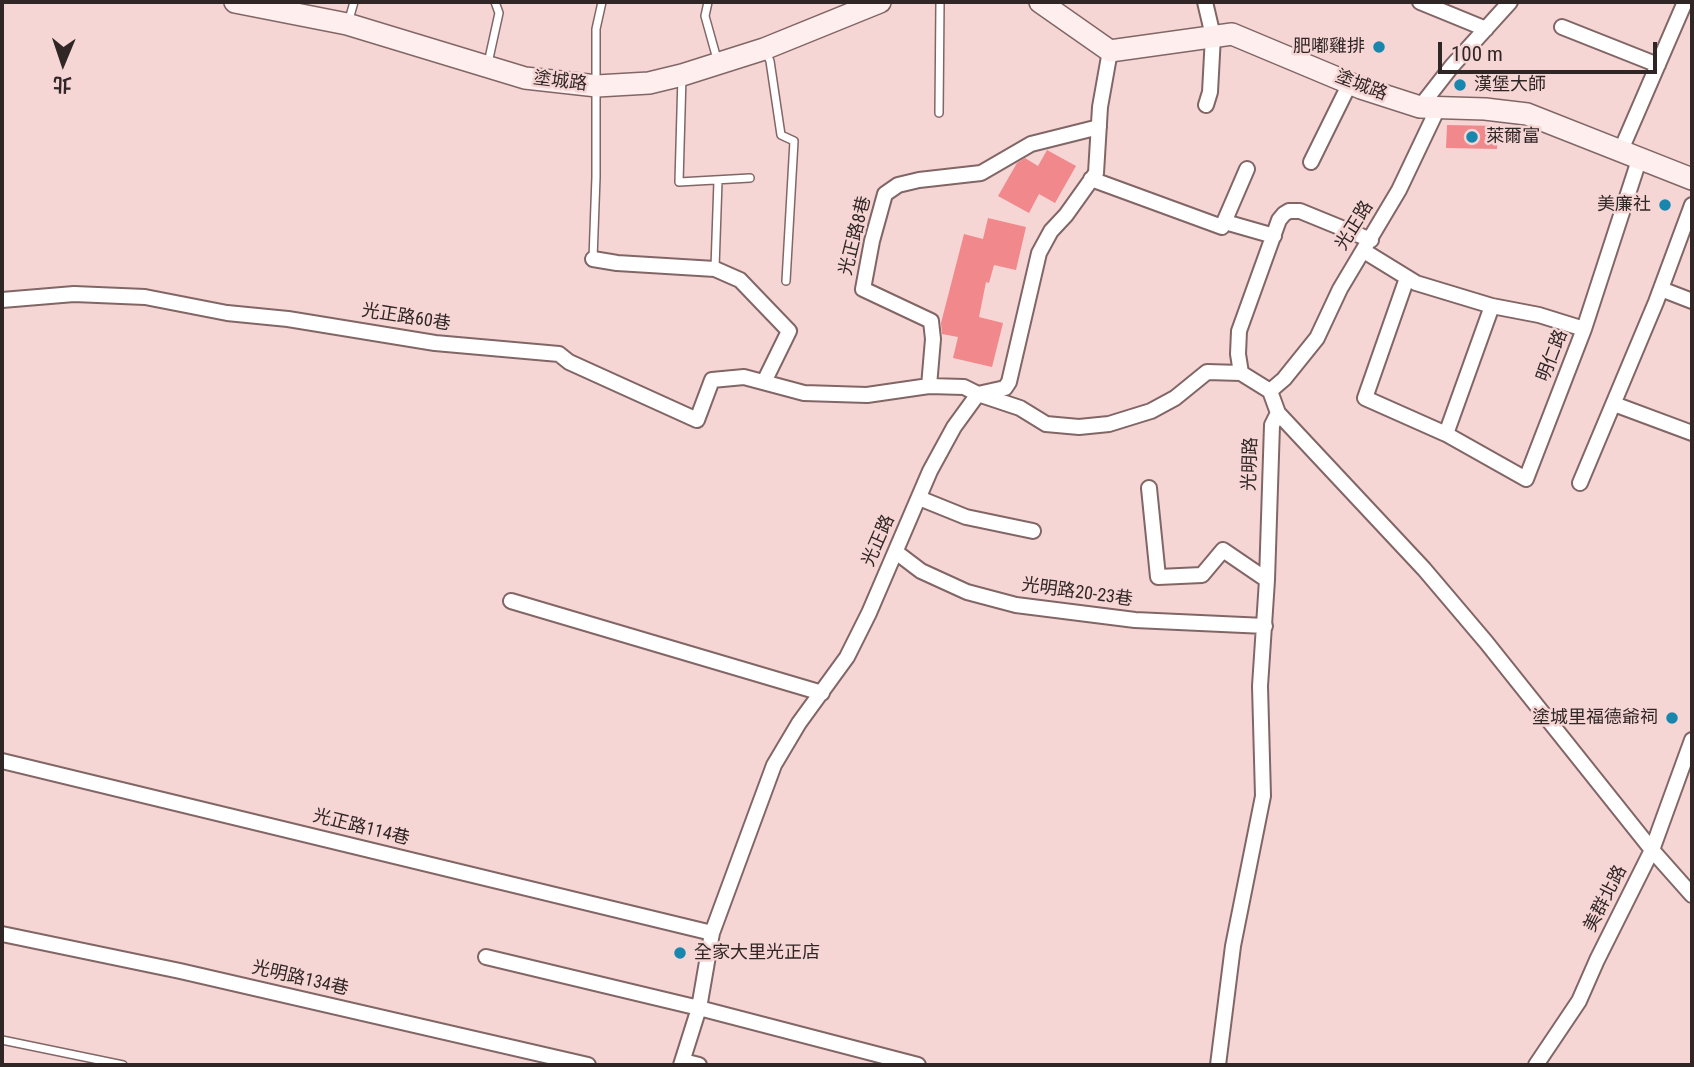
<!DOCTYPE html>
<html>
<head>
<meta charset="utf-8">
<style>
	body { margin:0 }
	#map { position:relative; width:1694px; height:1067px; overflow:hidden; background:#f5d6d5; font-family:"Roboto Condensed","Noto Sans TC",sans-serif }
	canvas { display:block }
	.frame { position:absolute; inset:0; border:4px solid #312626; pointer-events:none }
	.north { position:absolute; left:28px; top:28px; width:70px; height:70px; -webkit-text-stroke:5px #f5d6d5; paint-order:stroke; rotate:182deg; font-size:19px; font-weight:700; line-height:28px; text-align:center; color:#312626 }
	.north::after { content:''; display:block; margin:auto; width:24px; height:32px; background:#312626; clip-path:polygon(50% 0,100% 100%,50% 72%,0 100%) }
	.scale { position:absolute; left:1438px; top:42px; width:219px; height:32px; box-sizing:border-box; border:4px solid #312626; border-top:0; padding-left:9px; font-size:21px; line-height:24px; white-space:nowrap; color:#312626; -webkit-text-stroke:5px #f5d6d5; paint-order:stroke }
</style>
</head>
<body>
<div id="map">
<canvas width="1694" height="1067"></canvas>
<div class="frame"></div>
<div class="north">北</div>
<div class="scale">100 m</div>
</div>
<script>
const g = document.querySelector('canvas').getContext('2d');
g.lineJoin = 'round';
function fillPath(path, color) {
  g.fillStyle = color;
  g.fill(path, 'evenodd');
}
function poly(rows) {
  const path = new Path2D();
  for (const r of rows) {
    path.moveTo(r[0], r[1]);
    for (let i = 2; i < r.length; i += 2) path.lineTo(r[i], r[i + 1]);
  }
  return path;
}
function stroke(path, color, width, dash) {
  g.strokeStyle = color;
  g.lineWidth = width;
  g.lineCap = dash ? 'butt' : 'round';
  g.setLineDash(dash || []);
  g.stroke(path);
}
function drawText(font, color, halo, rows, align = 'center') {
  g.font = font + ' "Roboto Condensed","Noto Sans TC",sans-serif';
  g.lineWidth = 5;
  g.setLineDash([]);
  g.textBaseline = 'middle';
  g.strokeStyle = halo;
  g.fillStyle = color;
  for (const [text, x, y, turn = 0] of rows) {
    g.save();
    g.translate(x, y);
    g.rotate((+turn || 0) * Math.PI / 180);
    g.textAlign = isNaN(turn) ? turn : align;
    if (halo) g.strokeText(text, 0, 0);
    g.fillText(text, 0, 0);
    g.restore();
  }
}
fillPath(poly([
	[1447,125,1498,126,1497,149,1446,148],
	[1047,150,1076,166,1055,203,1039,194,1029,213,998,196,1017,163,1025,158,1038,166],
	[988,218,1026,227,1016,270,994,265,989,283,986,282,979,317,1003,323,992,367,953,358,958,337,942,334,941,323,964,234,983,239]
]), '#f1888b');
const lane = poly([
	[708,2,705,16,717,59],
	[348,23,354,2],
	[765,50,770,61,781,135,794,141,786,281],
	[488,63,499,13,495,2],
	[682,76,679,182,750,178],
	[939,113,940,2],
	[593,259,596,177,596,29,602,2],
	[715,268,718,181],
	[2,1040,123,1065]
]);
const street = poly([
	[1205,2,1213,36,1210,92,1206,105],
	[1420,2,1486,29],
	[1562,27,1658,65],
	[1420,107,1452,66,1510,2],
	[1621,150,1685,2],
	[1311,162,1350,83],
	[1091,179,1222,227,1247,169],
	[1225,222,1274,236],
	[1364,251,1416,283,1492,306,1539,315,1584,329],
	[593,259,617,263,715,269,740,280,789,331,764,382],
	[1407,278,1365,398,1446,434,1526,479,1584,329,1640,157],
	[1661,289,1692,301],
	[2,300,74,294,145,297,227,313,288,319,435,343,559,354,569,362,697,420,712,380,744,377,804,393,867,395,929,386,964,387,978,394,1020,408,1046,424,1079,427,1109,424,1151,411,1175,398,1207,372,1241,373,1270,391,1278,413,1424,569,1486,642,1652,850,1692,895],
	[1241,373,1238,354,1239,331,1279,220,1284,214,1289,211,1300,211,1371,240],
	[929,386,933,339,931,321,863,289,872,241,885,194,898,185,919,180,981,173,1031,144,1099,127],
	[1270,391,1284,379,1317,338,1340,289,1399,190,1438,108],
	[1614,404,1692,433],
	[1446,434,1492,306],
	[1580,483,1656,302,1692,205],
	[1149,488,1158,577,1202,575,1223,550,1267,580],
	[919,498,966,517,1033,531],
	[896,552,921,571,967,592,1016,605,1135,620,1265,626],
	[511,601,822,693],
	[2,761,712,933],
	[2,934,180,971,588,1065],
	[486,957,699,1008,918,1065],
	[683,1061,699,1065],
	[681,1065,699,1008,712,933,774,765,799,723,847,657,869,613,930,471,954,427,978,394,1005,388,1009,382,1039,253,1051,231,1066,215,1096,173,1100,107,1110,51],
	[1218,1065,1233,946,1263,796,1260,686,1267,580,1272,425,1278,413],
	[1536,1065,1579,1001,1597,960,1652,850,1692,740]
]);
const secondary = poly([
	[235,2,347,24,525,78,597,86,649,83,682,75,764,49,880,2],
	[1040,2,1110,51,1232,34,1361,88,1420,107,1485,109,1527,114,1692,179]
]);
stroke(lane, '#826666', 10);
stroke(street, '#826666', 18);
stroke(secondary, '#826666', 24);
stroke(lane, '#fff', 7);
stroke(street, '#fff', 14);
stroke(secondary, '#feeeee', 21);
for (const [x, y, r, color] of [
	[1379,47,7,"#1986ad"],
	[1460,85,7,"#1986ad"],
	[1472,137,7,"#1986ad"],
	[1665,205,7,"#1986ad"],
	[1672,718,7,"#1986ad"],
	[680,953,7,"#1986ad"]
]) {
  const dot = new Path2D();
  dot.arc(x, y, r, 0, 2 * Math.PI);
  g.fillStyle = color;
  g.fill(dot);
  stroke(dot, '#f5d6d5', 2.5);
}
drawText('18px', '#312626', '#f5d6d5', [
	["肥嘟雞排",1365,47],
	["漢堡大師",1474,85,"left"],
	["萊爾富",1486,137,"left"],
	["美廉社",1651,205],
	["塗城里福德爺祠",1658,718],
	["全家大里光正店",694,953,"left"]
], 'right');
drawText('18px', '#312626', '#f5d6d5', [
	["塗城路",560,82,7],
	["塗城路",1361,86,21],
	["光正路",1355,226,-58],
	["光正路8巷",856,236,-76],
	["光正路60巷",406,318,9],
	["明仁路",1553,356,-69],
	["光明路",1251,464,-88],
	["光正路",879,541,-66],
	["光明路20-23巷",1077,593,8],
	["光正路114巷",361,828,14],
	["美群北路",1606,899,-63],
	["光明路134巷",300,979,13]
]);
</script>
</body>
</html>
